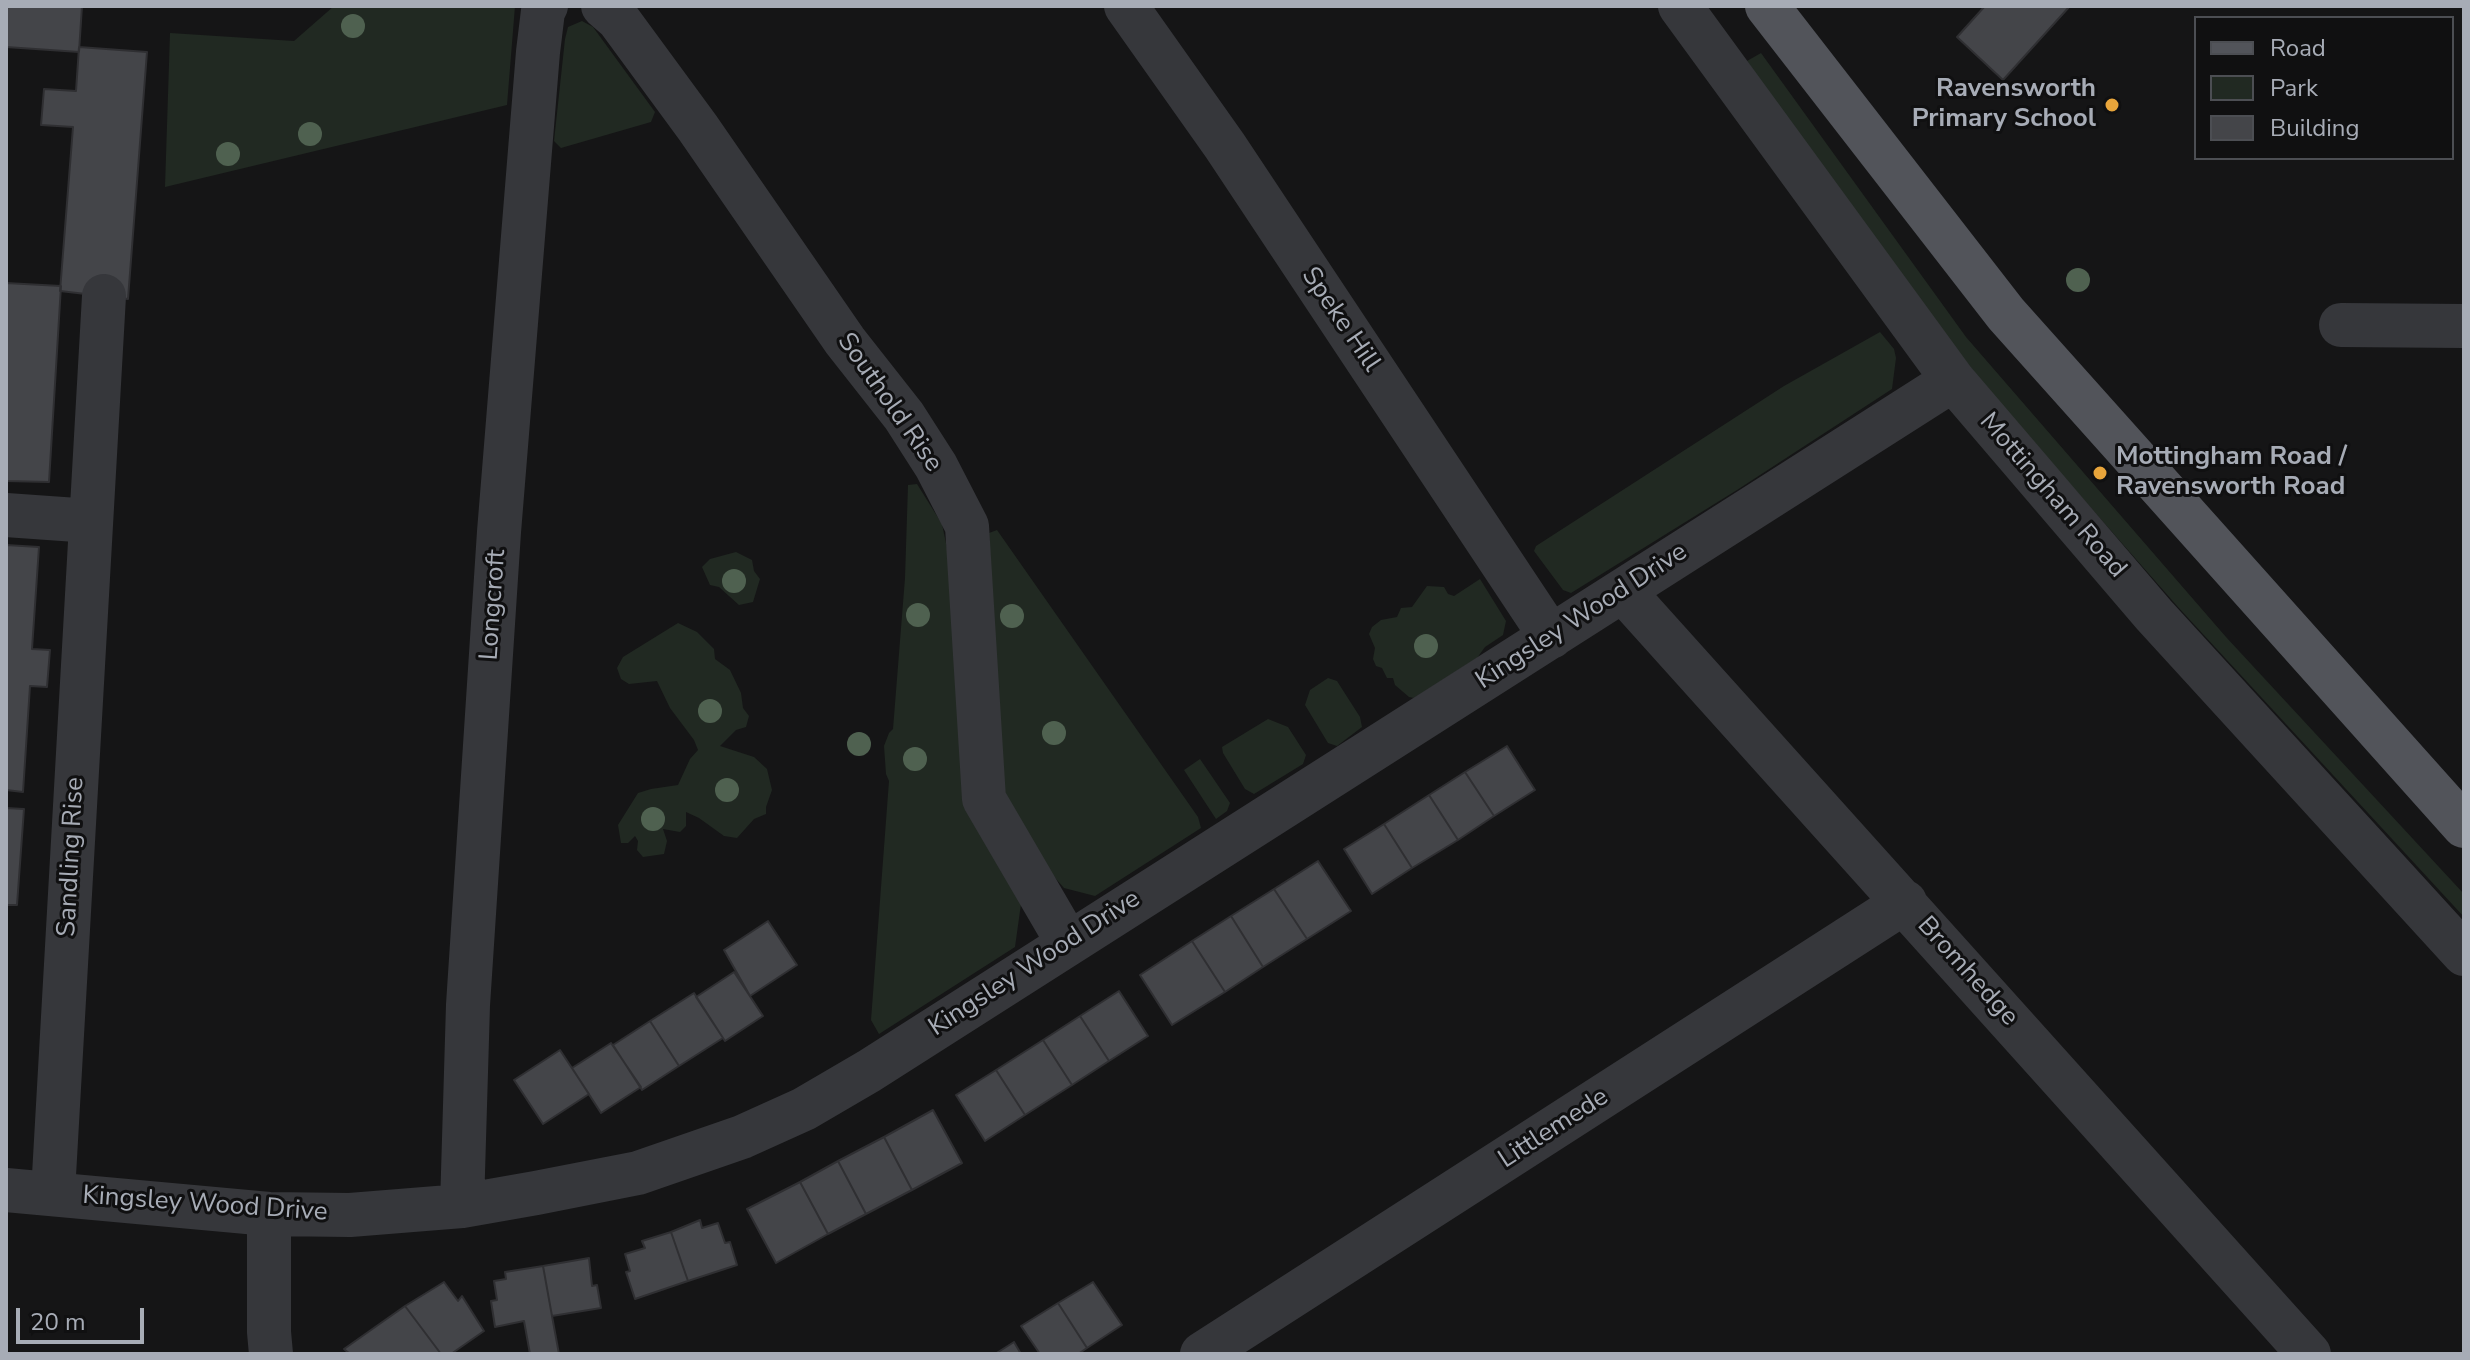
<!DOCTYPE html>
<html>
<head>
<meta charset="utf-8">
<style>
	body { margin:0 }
	#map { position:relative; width:2470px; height:1360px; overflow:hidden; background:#151516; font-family:"Nunito Sans",sans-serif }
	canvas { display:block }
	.frame { position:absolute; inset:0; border:8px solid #a7acb6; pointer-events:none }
	.legend { position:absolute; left:2194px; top:16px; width:260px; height:144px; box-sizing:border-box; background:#101011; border:2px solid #4c4e53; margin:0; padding:10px 14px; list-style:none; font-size:24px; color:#a7acb6 }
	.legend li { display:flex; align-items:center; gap:16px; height:40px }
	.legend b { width:40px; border:2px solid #4c4e53 }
	.scale { position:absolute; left:16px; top:1308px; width:128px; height:36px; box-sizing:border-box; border:4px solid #a7acb6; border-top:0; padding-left:10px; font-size:24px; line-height:28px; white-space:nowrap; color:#a7acb6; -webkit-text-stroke:6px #101011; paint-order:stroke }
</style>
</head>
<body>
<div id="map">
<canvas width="2470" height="1360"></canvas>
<div class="frame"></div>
<ul class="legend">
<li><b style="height:10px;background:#52545a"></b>Road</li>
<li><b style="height:22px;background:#212922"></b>Park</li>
<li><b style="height:22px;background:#444549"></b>Building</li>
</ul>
<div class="scale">20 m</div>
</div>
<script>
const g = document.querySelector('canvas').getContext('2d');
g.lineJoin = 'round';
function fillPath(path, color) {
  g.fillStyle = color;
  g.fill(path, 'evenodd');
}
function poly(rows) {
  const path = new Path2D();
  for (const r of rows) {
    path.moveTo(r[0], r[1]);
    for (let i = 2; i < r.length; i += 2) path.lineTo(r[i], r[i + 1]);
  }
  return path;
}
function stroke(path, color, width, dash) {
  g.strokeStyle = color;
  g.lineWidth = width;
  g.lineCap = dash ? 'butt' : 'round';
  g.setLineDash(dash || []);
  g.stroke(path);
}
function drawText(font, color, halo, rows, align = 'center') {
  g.font = font + ' "Nunito Sans",sans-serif';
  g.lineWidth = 6;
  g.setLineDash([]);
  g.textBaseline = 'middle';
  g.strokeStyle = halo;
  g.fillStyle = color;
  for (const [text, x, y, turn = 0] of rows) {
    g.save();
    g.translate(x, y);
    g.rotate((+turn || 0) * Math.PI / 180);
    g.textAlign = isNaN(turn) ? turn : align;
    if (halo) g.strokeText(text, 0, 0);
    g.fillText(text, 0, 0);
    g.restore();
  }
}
fillPath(poly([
	[334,6,515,6,507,105,165,187,170,33,294,41],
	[582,21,593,27,655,112,651,122,561,148,554,141,565,39,568,27],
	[1761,53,1966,337,2226,637,2464,894,2464,917,2178,607,1998,402,1847,212,1747,61],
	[1880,332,1894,349,1896,358,1892,389,1737,490,1571,593,1563,590,1534,551,1536,546,1784,386],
	[917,484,942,524,1021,904,1015,947,879,1034,871,1020,889,781,886,774,884,746,889,733,893,729,905,578,908,485],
	[997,530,1198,817,1201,828,1095,896,1064,888,1034,854,1002,787,989,533],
	[736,552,752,560,754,571,760,579,753,602,739,605,719,587,710,585,702,567,710,559],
	[1480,579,1506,621,1503,635,1485,647,1477,658,1414,698,1409,697,1395,685,1393,678,1387,678,1382,668,1376,666,1373,659,1375,648,1369,634,1372,627,1381,620,1397,617,1401,608,1412,607,1427,586,1444,587,1448,594,1454,596],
	[678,623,697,632,714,649,715,659,730,670,741,693,743,708,749,716,746,727,736,730,720,746,754,757,767,769,772,790,766,807,766,814,754,819,737,838,724,836,699,818,686,812,686,826,680,832,663,829,667,841,664,854,643,857,637,850,638,841,635,836,628,843,621,843,618,825,638,793,651,789,678,785,690,759,698,750,694,740,670,708,657,681,629,684,621,679,617,668,623,657],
	[1328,678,1337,681,1360,717,1362,727,1337,746,1328,743,1305,705,1310,690],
	[1268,719,1288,727,1306,755,1303,764,1254,794,1245,789,1223,753,1222,747],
	[1200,759,1230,803,1227,811,1216,819,1184,770]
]), '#212922');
const building = poly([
	[6,6,82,6,79,52,6,47,6,6],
	[1985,6,2070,6,2003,80,1957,37,1985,6],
	[79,47,147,52,128,299,60,291,73,127,41,125,44,89,76,91,79,47],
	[6,283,61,286,49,482,6,481,6,283],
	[6,545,39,547,32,649,50,650,47,687,30,686,23,792,6,790,6,545],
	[1507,746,1535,790,1494,816,1465,772,1507,746],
	[1465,772,1494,816,1458,840,1429,795,1465,772],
	[1429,795,1458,840,1412,868,1384,824,1429,795],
	[6,808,24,809,17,905,6,905,6,808],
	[1384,824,1412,868,1372,894,1344,849,1384,824],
	[1318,861,1351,911,1307,939,1274,889,1318,861],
	[1274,889,1307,939,1263,967,1231,916,1274,889],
	[1231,916,1263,967,1225,992,1192,941,1231,916],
	[768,921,797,965,750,996,724,950,768,921],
	[1192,941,1225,992,1172,1025,1140,975,1192,941],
	[734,972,763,1016,725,1041,696,997,734,972],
	[1119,991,1148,1036,1109,1061,1080,1016,1119,991],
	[694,993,723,1038,679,1066,650,1021,694,993],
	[1080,1016,1109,1061,1072,1085,1043,1040,1080,1016],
	[650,1021,679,1066,642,1090,613,1045,650,1021],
	[1043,1040,1072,1085,1025,1115,996,1070,1043,1040],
	[611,1043,641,1087,601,1113,572,1068,611,1043],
	[560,1050,589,1094,543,1124,514,1080,560,1050],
	[996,1070,1025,1115,985,1141,956,1095,996,1070],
	[933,1110,962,1163,912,1190,884,1137,933,1110],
	[884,1137,912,1190,866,1214,838,1161,884,1137],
	[838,1161,866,1214,828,1234,800,1182,838,1161],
	[800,1182,828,1234,776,1263,747,1209,800,1182],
	[700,1220,702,1228,718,1223,725,1243,730,1242,737,1265,688,1281,671,1232,700,1220],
	[671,1232,688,1281,635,1299,626,1272,630,1271,625,1254,645,1248,642,1241,671,1232],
	[589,1258,592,1286,597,1285,601,1308,552,1316,543,1266,589,1258],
	[543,1266,552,1316,559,1354,530,1354,524,1321,495,1327,491,1301,497,1300,494,1281,506,1279,505,1272,543,1266],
	[444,1282,458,1301,462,1296,484,1331,451,1354,441,1354,405,1306,444,1282],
	[1093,1282,1122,1325,1087,1348,1058,1303,1093,1282],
	[1058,1303,1087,1348,1078,1354,1040,1354,1021,1326,1058,1303],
	[405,1306,441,1354,350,1354,344,1349,405,1306],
	[1014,1342,1021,1354,995,1354,1014,1342]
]);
fillPath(building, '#444549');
stroke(building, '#2f2f32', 2);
stroke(poly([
	[603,6,618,19,698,128,845,341,904,416,936,466,967,526,984,799,1068,943],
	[1126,6,1225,146,1551,637],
	[1680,6,1953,380,2154,615,2464,954],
	[2341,325,2464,326],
	[6,515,91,521],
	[1623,591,2309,1354],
	[6,1190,269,1214,350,1215,462,1206,536,1193,638,1173,742,1137,804,1109,869,1071,1953,380],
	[53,1193,104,296],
	[462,1206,468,1005,499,532,538,52,543,11,546,6],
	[269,1214,269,1332,271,1354],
	[1202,1354,1905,902]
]), '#36373b', 44);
stroke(poly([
	[1767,6,2006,314,2464,826]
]), '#52545a', 44);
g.fillStyle = '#4f6150';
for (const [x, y] of [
	[353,26],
	[310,134],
	[228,154],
	[2078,280],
	[734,581],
	[918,615],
	[1012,616],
	[1426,646],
	[710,711],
	[1054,733],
	[859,744],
	[915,759],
	[727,790],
	[653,819]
]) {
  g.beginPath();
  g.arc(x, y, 12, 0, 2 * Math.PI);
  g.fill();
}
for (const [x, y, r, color] of [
	[2112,105,8,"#e8a53b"],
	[2100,473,8,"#e8a53b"]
]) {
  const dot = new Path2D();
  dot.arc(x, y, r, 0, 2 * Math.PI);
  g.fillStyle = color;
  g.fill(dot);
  stroke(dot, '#101011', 3);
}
drawText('bold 26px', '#a7acb6', '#101011', [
	["Ravensworth",2096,90],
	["Primary School",2096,120],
	["Mottingham Road /",2116,458,"left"],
	["Ravensworth Road",2116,488,"left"]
], 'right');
drawText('26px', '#a7acb6', '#101011', [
	["Speke Hill",1340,320,56],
	["Southold Rise",889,403,55],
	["Mottingham Road",2052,496,49],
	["Longcroft",494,605,-86],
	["Kingsley Wood Drive",1582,617,-33],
	["Sandling Rise",72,857,-87],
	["Kingsley Wood Drive",1035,964,-33],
	["Bromhedge",1967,972,48],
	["Littlemede",1554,1129,-33],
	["Kingsley Wood Drive",205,1205,4]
]);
</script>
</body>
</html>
